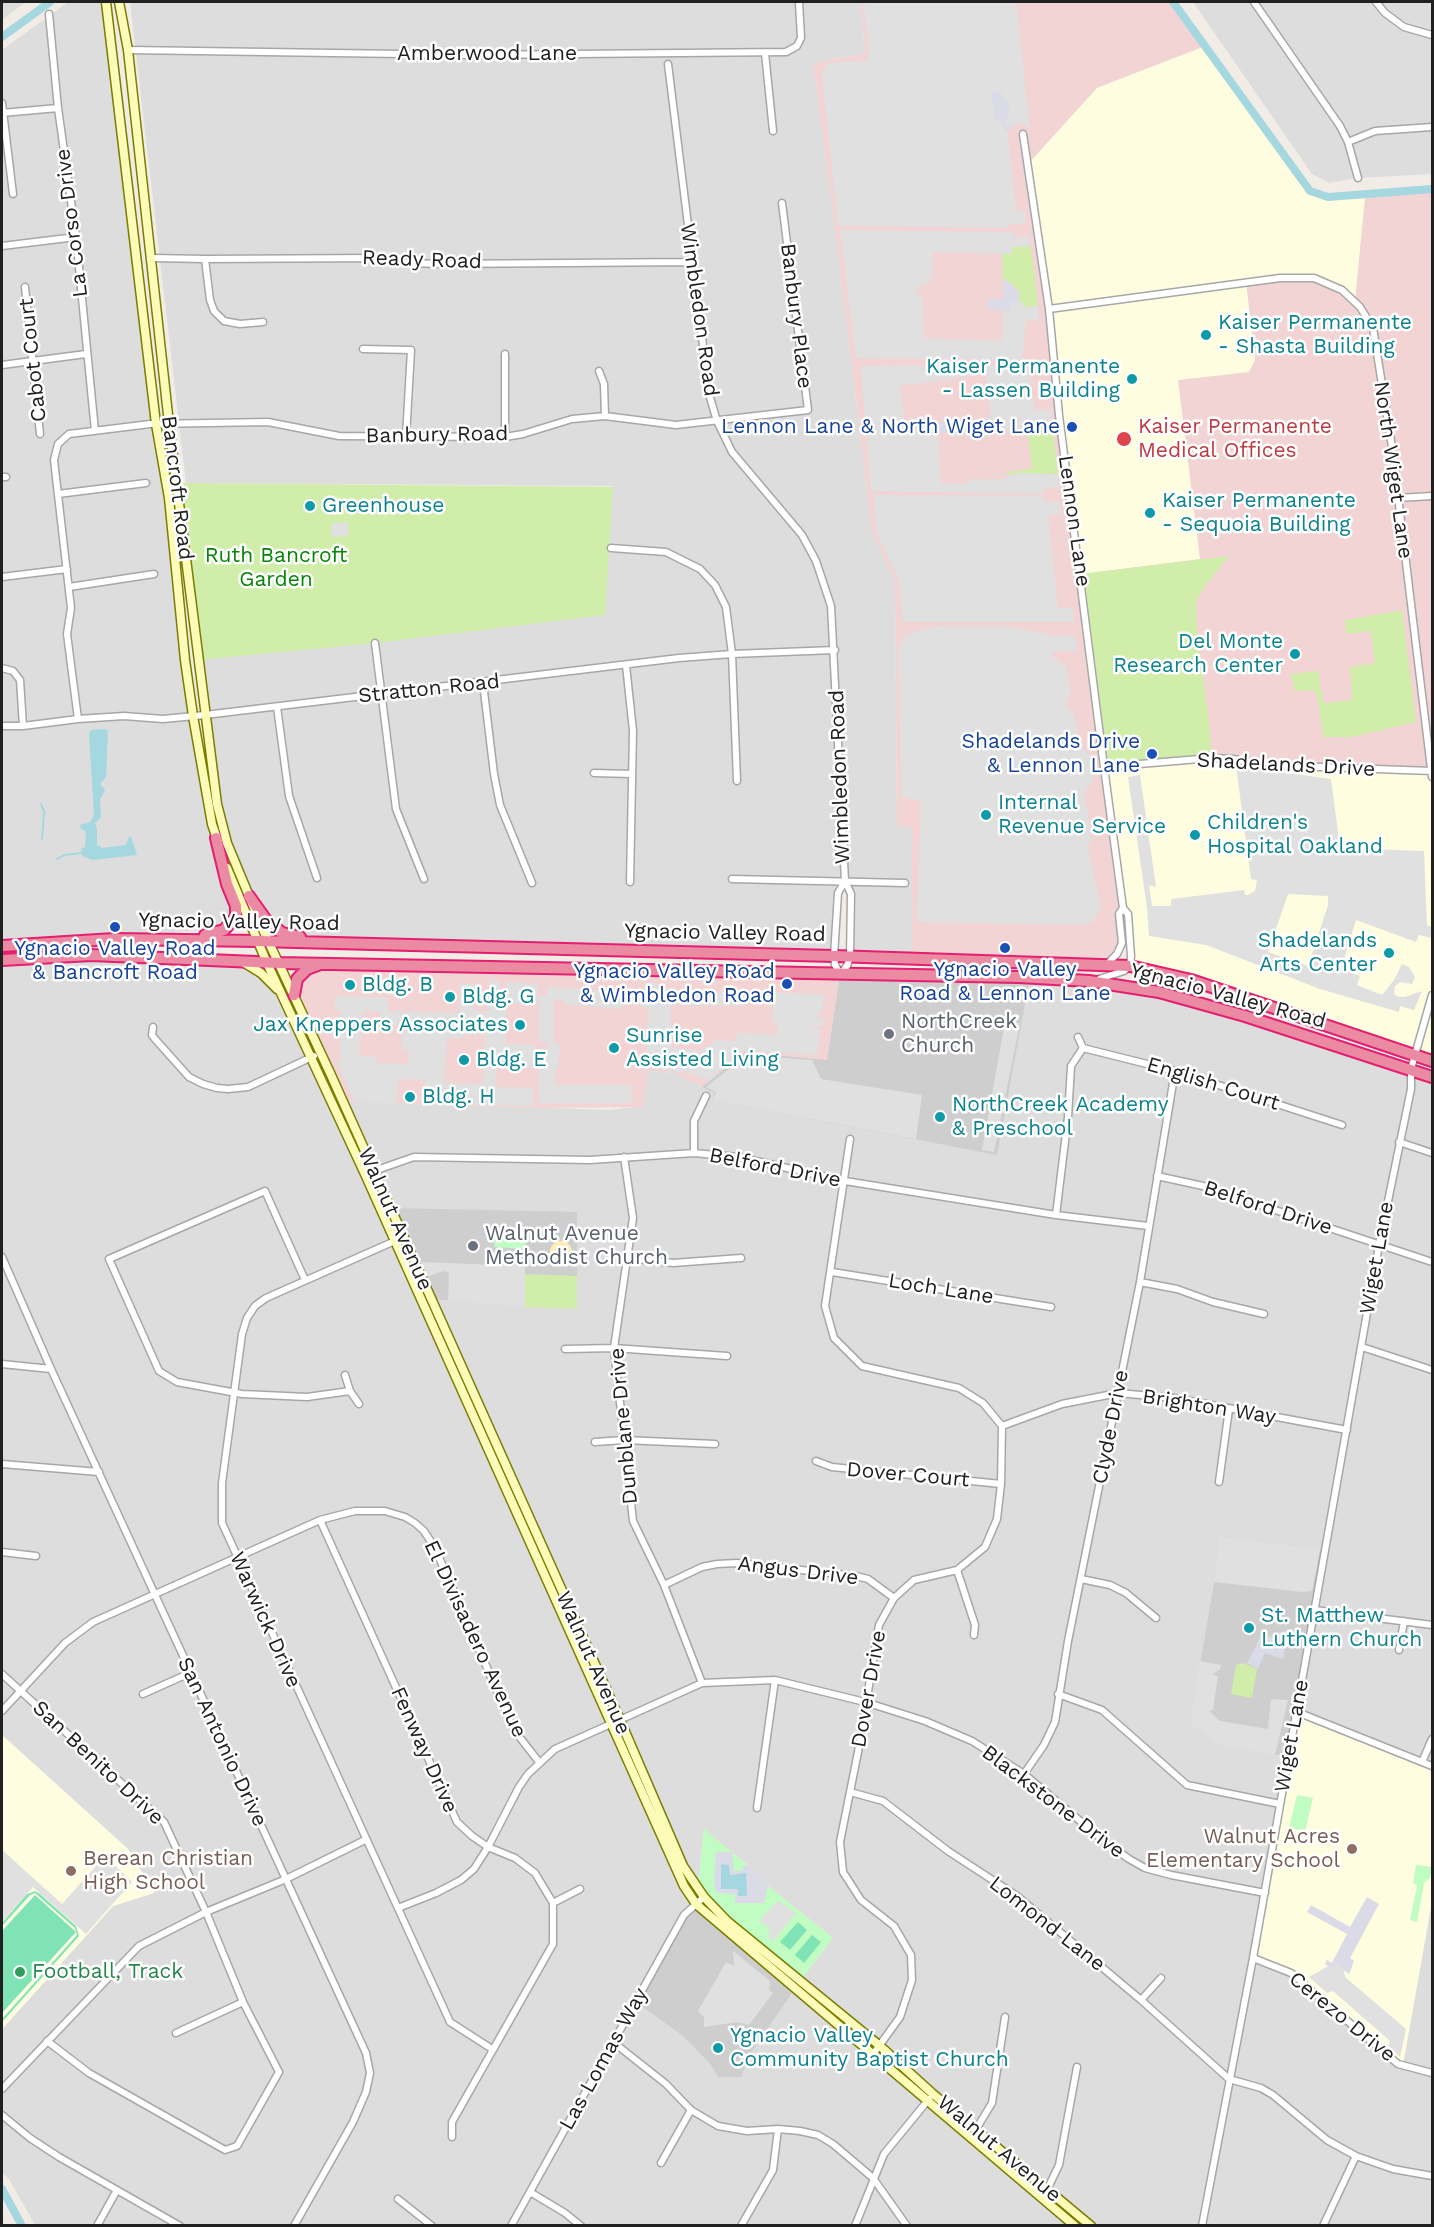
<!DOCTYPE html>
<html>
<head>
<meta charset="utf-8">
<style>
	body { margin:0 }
	#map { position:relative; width:1434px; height:2227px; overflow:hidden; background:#f1ece6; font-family:"Work Sans",sans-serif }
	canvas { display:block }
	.frame { position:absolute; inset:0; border:3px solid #202020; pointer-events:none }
</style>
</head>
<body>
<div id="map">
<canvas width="1434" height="2227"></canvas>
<div class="frame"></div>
</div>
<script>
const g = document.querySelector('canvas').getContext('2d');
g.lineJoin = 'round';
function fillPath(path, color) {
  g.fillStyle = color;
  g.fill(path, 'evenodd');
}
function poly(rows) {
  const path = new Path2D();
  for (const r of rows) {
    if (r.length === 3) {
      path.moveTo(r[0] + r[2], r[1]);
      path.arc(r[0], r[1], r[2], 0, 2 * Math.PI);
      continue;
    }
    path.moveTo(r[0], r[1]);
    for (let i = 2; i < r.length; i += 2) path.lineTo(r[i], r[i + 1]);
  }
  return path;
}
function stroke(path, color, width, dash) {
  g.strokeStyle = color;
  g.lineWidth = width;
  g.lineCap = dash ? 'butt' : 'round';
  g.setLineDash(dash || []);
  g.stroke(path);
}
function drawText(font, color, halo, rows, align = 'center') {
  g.font = font + ' "Work Sans",sans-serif';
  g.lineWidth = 5;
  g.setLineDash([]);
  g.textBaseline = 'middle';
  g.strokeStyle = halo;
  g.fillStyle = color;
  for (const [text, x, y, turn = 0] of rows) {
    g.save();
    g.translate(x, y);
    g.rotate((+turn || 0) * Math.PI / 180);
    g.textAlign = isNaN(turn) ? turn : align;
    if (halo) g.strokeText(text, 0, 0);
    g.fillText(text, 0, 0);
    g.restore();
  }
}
fillPath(poly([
	[2,2,26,2,2,20],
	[68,2,106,2,180,619,212,824,236,906,224,930,164,932,2,946,2,50],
	[130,2,861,2,865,54,813,63,837,244,872,532,895,581,897,825,912,828,912,959,850,957,851,894,845,882,838,893,834,956,298,937,282,933,249,896,227,843,198,660,375,643,613,486,186,483],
	[1193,2,1432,2,1432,174,1358,178,1329,183,1312,174],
	[56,956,242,962,282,995,696,1904,636,2002,684,2037,710,2064,718,2077,740,2077,750,2055,796,1987,1075,2225,35,2225,9,2179,2,2172,2,2029,113,1906,154,1893,128,1849,2,1735,2,1154,4,1152,2,1146,2,960],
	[1030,977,1159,992,1432,1077,1432,1766,1297,1712,1219,1536,1214,1582,1190,1723,1218,1745,1288,1757,1291,1973,1403,2064,1432,1901,1432,2225,1091,2225,799,1982,833,1938,767,1885,753,1869,704,1830,698,1886,691,1878,430,1299,577,1309,391,1208,342,1101,609,1110,642,1106,648,1071,675,1073,715,1093,712,1099]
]), '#dedddd');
fillPath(poly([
	[861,2,1172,2,1203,47,1097,88,1197,555,1178,380,1255,360,1246,282,1314,278,1342,290,1354,301,1365,196,1432,192,1432,777,1123,908,1119,914,1122,943,1107,965,912,959,912,828,897,826,895,581,872,532,837,244,813,63,865,54],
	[320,964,840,974,827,1060,745,1052,702,1087,675,1073,648,1071,643,1107,535,1108,342,1101,294,995,297,979]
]), '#f2d4d5');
fillPath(poly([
	[1203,47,1308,193,1328,199,1365,196,1355,302,1342,290,1314,278,1246,283,1255,360,1249,372,1178,380,1200,559,1081,574,1028,164,1097,88],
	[1211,758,1263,765,1432,771,1432,1061,1130,966,1128,914,1123,908,1104,767],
	[1297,1712,1432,1766,1432,1901,1403,2065,1291,1973,1253,1958],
	[2,1735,128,1849,154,1893,113,1906,2,2029]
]), '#fffde0');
fillPath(poly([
	[840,974,1030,977,997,1155,712,1100,714,1093,702,1087,745,1052,827,1060],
	[391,1208,577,1212,577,1309,430,1299],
	[1219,1536,1326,1550,1288,1757,1218,1745,1190,1723,1214,1582],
	[696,1904,796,1987,750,2055,741,2077,718,2077,710,2064,684,2037,636,2002,684,1915]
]), '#cecece');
fillPath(poly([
	[1031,246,1038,306,1023,307,1022,302,1019,302,1019,292,1007,280,1003,281,1002,254,1012,254,1012,247],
	[1052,421,1058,474,1006,475,1006,473,1032,468,1027,430,1031,429,1030,423],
	[177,483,613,487,605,615,375,643,198,660],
	[1229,556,1203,589,1196,601,1196,622,1210,730,1211,758,1104,767,1081,574],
	[1402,610,1416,722,1352,737,1324,737,1316,692,1313,690,1295,691,1291,674,1318,671,1323,703,1352,700,1350,667,1375,663,1371,631,1346,634,1345,620],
	[525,1274,577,1276,577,1309,525,1307],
	[1243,1663,1257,1669,1252,1698,1231,1694,1236,1665]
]), '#d0edaa');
fillPath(poly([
	[561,1252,11]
]), '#ffebb5');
fillPath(poly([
	[495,1229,526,1231,525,1249,494,1247],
	[1297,1795,1313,1798,1305,1831,1289,1828],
	[704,1829,753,1870,768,1886,833,1938,799,1982,759,1948,698,1886],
	[1416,1865,1432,1867,1430,1878,1424,1883,1417,1922,1410,1920,1417,1886,1413,1883]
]), '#c1fcc2');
fillPath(poly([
	[35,1891,40,1894,76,1926,79,1936,2,2022,2,2019,77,1935,75,1928,35,1893,30,1895,2,1926,2,1923,27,1894],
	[35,1895,76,1932,2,2013,2,1931],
	[798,1922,807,1930,790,1950,780,1942],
	[812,1935,821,1942,804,1963,795,1955]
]), '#80e3b6');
fillPath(poly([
	[864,2,1016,2,1030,129,1024,124,1017,123,1008,131,1008,138,1016,211,1025,211,1025,224,1008,224,1008,228,838,226,822,74,827,65,831,63,869,60],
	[840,230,1012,232,1013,238,1029,236,1031,246,1012,247,1012,254,933,252,931,281,918,288,916,296,922,296,924,338,1002,341,1003,311,1011,311,1011,301,1022,302,1023,307,1038,306,1039,320,1026,321,1022,360,856,358],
	[1015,365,1024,369,1030,376,1035,411,1051,409,1052,421,1031,423,1031,429,986,434,985,422,992,421,985,374,900,386,905,426,937,423,941,483,968,484,969,479,1006,479,1006,475,1015,475,1015,473,1058,474,1059,488,1044,488,1044,494,871,491,861,366],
	[874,495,1043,496,1044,502,1059,501,1061,514,1048,515,1058,608,1073,608,1074,622,903,622,899,581,876,531],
	[348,522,349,535,331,538,332,524],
	[935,626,1010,627,1057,636,1074,635,1078,651,1059,651,1053,652,1051,656,1066,666,1071,693,1066,701,1067,706,1073,712,1078,730,1078,743,1092,758,1093,779,1084,793,1092,838,1088,848,1101,906,1094,920,1085,925,917,922,921,801,902,797,898,650,906,634],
	[1236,766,1331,779,1340,848,1424,851,1427,925,1432,927,1432,938,1419,935,1416,942,1356,920,1341,969,1360,976,1357,985,1382,995,1394,980,1402,964,1409,967,1415,977,1412,984,1400,982,1395,986,1394,994,1399,997,1405,997,1422,991,1414,1010,1400,1006,1399,1012,1320,989,1206,945,1149,936,1147,908,1128,777,1140,775,1156,887,1149,885,1152,906,1171,906,1171,899,1244,890,1245,895,1248,895,1255,891,1257,880,1251,879],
	[1288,894,1328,896,1328,905,1308,966,1268,952],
	[490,979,500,981,500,989,506,989,507,982,538,984,537,1004,506,1003,506,998,499,998,499,1005,506,1006,505,1043,536,1045,534,1068,496,1067,496,1087,533,1088,533,1106,424,1103,425,1080,398,1079,397,1103,355,1102,336,1062,340,1061,340,1011,335,1010,335,996,388,998,388,1011,459,1013,460,984,476,984,474,1010,487,1012],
	[363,1010,380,1012,381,1017,391,1025,406,1025,406,1033,402,1033,402,1049,408,1050,408,1064,377,1063,377,1057,359,1055],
	[465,1034,485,1035,483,1084,444,1083,447,1038,465,1038],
	[645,982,657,983,659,995,662,995,663,989,773,996,773,992,824,995,823,1006,817,1018,824,1019,823,1026,814,1025,813,1028,820,1029,817,1055,742,1051,709,1080,688,1073,645,1068,649,1009,626,1000,621,1009,564,1004,564,1000,553,1000,554,1043,560,1044,558,1068,555,1070,555,1085,631,1085,633,1103,539,1103,539,1054,547,1053,547,1043,539,1042,539,996,547,996,547,987,629,992,638,996,643,994],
	[743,1001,773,1003,773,1022,777,1023,777,1035,737,1033,737,1041,717,1040,701,1050,671,1048,671,1005,743,1006],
	[1005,1022,1020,1023,994,1152,982,1150],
	[747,1055,812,1060,821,1079,922,1095,916,1139,712,1100,716,1092,706,1087],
	[420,1262,525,1266,525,1307,448,1300,449,1273,443,1271,427,1277],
	[1219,1536,1320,1549,1312,1591,1302,1592,1214,1582],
	[1200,1661,1221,1665,1220,1669,1212,1675,1218,1676,1213,1710,1209,1711,1220,1721,1268,1729,1271,1699,1288,1700,1275,1755,1218,1745,1190,1723],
	[2,1850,62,1904,105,1856,132,1882,86,1934,33,1887,2,1922],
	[778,1900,796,1913,773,1941,767,1936,771,1930,759,1921],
	[733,1951,770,1981,769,1990,773,1993,749,2025,737,2022,704,2027,704,2017,698,2011,726,1962,734,1966],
	[1332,1964,1336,1965,1344,1971,1345,1977,1406,2029,1400,2057,1388,2046,1390,2041,1333,1991,1327,1993,1309,1977]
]), '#e0e0e0');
fillPath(poly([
	[994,92,1001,92,1003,99,1008,100,1010,113,1005,121,1007,127,1011,127,1008,131,1005,131,1004,124,993,118,996,111,990,96],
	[1007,280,1019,292,1019,302,1011,302,1011,311,987,309,987,299,1003,299,1003,281],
	[991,415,992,421,985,423,987,438,970,441,969,434,951,437,950,432,938,433,937,422,971,418,977,423,983,422,987,419,987,416],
	[1287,1629,1293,1630,1286,1644,1283,1659,1265,1653,1258,1669,1247,1663,1260,1638,1267,1641,1269,1636,1272,1637,1280,1632,1283,1633,1284,1630,1286,1632],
	[716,1852,732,1852,734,1871,742,1871,743,1866,748,1865,753,1869,768,1886,764,1903,735,1903,735,1894,717,1893,714,1883],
	[1367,1897,1379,1904,1350,1958,1354,1961,1349,1974,1336,1965,1328,1966,1325,1964,1327,1960,1332,1963,1347,1934,1307,1912,1311,1905,1350,1927]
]), '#dadbe7');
fillPath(poly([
	[104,729,108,730,106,777,100,784,105,790,100,800,101,817,95,823,97,830,97,845,102,848,126,845,129,837,131,836,137,855,93,860,82,856,81,849,85,847,86,834,85,831,81,829,80,825,90,822,94,815,89,733,91,730],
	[721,1864,729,1865,730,1875,746,1873,747,1896,738,1896,738,1889,721,1889]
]), '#a4d7e0');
stroke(poly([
	[41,804,44,811,42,839],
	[57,859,64,855,81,853]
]), '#a4d7e0', 2);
stroke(poly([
	[1173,2,1310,191,1328,197,1432,189],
	[2,37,50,2],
	[2,2189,22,2226]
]), '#a4d7e0', 8);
const street = poly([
	[1254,2,1340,126,1348,142,1358,178],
	[1376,2,1385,13,1404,27,1432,35],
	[49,14,58,108,76,237,95,431],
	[128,50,471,55,786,52,797,46,801,38,799,2],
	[765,53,773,131],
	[668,64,709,394,717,421,732,452,802,535,816,561,831,606,845,881,851,894,850,957,847,966,840,974,835,965,834,956,838,893,845,881],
	[2,103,13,194],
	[2,113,58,108],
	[1023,134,1049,309,1059,415,1104,767,1123,908,1128,914,1131,956,1130,966,1124,971,1099,979],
	[1348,142,1375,131,1432,127],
	[2,246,76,237],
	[152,258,205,259,377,258,408,263,441,264,692,262],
	[205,259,210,300,214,311,224,321,240,324,263,322],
	[25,287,40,434],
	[1049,309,1280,278,1314,278,1342,290,1360,307,1373,328,1392,447,1432,777],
	[363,349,411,350,406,437],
	[2,365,86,354],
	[599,371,604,384,605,416],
	[505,437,505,354],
	[2,477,6,477],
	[58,494,146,483],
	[1398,498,1432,496],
	[611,548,666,552,700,569,715,585,726,607,732,654,737,781],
	[2,577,67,569],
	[69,587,154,574],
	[375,643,396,809,424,879],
	[626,665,633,731,630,882],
	[2,668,13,671,20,680,23,726,2,726],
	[483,683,494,774,500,805,532,883],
	[277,707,289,796,317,878],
	[78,719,67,634,71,608,54,460,58,444,69,434,150,424,268,422,339,436,505,437,523,434,572,419,605,416,676,425,808,410,782,203],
	[23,726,78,719,124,716,163,719,205,715,679,658,732,654,835,650],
	[1104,767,1211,758,1233,759,1263,765,1432,771],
	[594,773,632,774],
	[732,879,905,883],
	[1107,964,1117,954,1122,943,1119,914,1123,908],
	[153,1027,152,1035,155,1039,189,1077,203,1084,217,1088,228,1089,248,1087,314,1056],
	[1078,1037,1083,1048],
	[850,1139,825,1306,834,1338,862,1366,959,1388,983,1403,1002,1426,1001,1484,997,1519,985,1547,957,1570,914,1580,894,1598,879,1625,858,1752,840,1842,843,1872,861,1900,894,1926,911,1955,912,1980,900,2017,874,2053],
	[1399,1142,1432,1153],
	[694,1153,694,1121,706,1096],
	[624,1157,633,1218,614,1348,633,1521,664,1585,702,1683],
	[371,1172,414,1157,590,1160,694,1153,738,1157,845,1181,1056,1215,1148,1226],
	[1157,1176,1203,1186,1432,1262],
	[1056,1215,1068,1117,1071,1066,1083,1048,1175,1071,1342,1125],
	[397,1240,266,1298,255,1306,247,1318,242,1334,222,1483,222,1523,450,2022,492,2049],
	[2,1257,51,1369,366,2053,370,2073,366,2092,353,2122,294,2226],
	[628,1258,673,1263,741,1258],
	[832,1272,1051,1307],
	[305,1280,265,1191,109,1259,159,1371,177,1382,242,1394,307,1397,350,1391],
	[1140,1282,1177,1289,1213,1302,1264,1314],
	[1362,1347,1432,1370],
	[565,1349,614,1348,727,1356],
	[2,1364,51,1369],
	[345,1375,350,1391,359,1404],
	[1002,1426,1062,1404,1118,1393,1174,1398,1347,1430],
	[595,1442,624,1440,715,1444],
	[816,1461,832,1467,1001,1484],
	[2,1464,99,1472],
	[1219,1482,1229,1409],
	[320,1520,457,1822,472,1836,488,1847,515,1858,535,1873,553,1903,553,1944,452,2122,452,2137],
	[2,1552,36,1556],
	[957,1570,975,1625,974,1635],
	[1081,1579,1110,1585,1126,1593,1156,1618],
	[664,1585,702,1567,717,1564,737,1563,856,1576,868,1579,894,1598],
	[1315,1610,1432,1625],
	[1399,1650,1404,1621],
	[2,1674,164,1822,206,1912,243,2002,279,2072,237,2146,225,2150,89,2073,47,2041],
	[143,1694,190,1673],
	[1058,1694,1102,1710,1187,1785,1280,1804],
	[2,1711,65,1643,93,1622,320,1520,355,1511,385,1511,405,1517,415,1523,424,1531,435,1548,514,1730,539,1762],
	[1297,1712,1432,1766],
	[1422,1762,1432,1739],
	[1024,1774,1044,1745,1055,1722,1068,1641,1140,1282,1175,1071],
	[850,1792,883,1801,948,1851,1017,1896,1141,2000,1229,2079,1261,2088,1273,2095,1327,2140,1356,2156,1393,2169,1432,2176],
	[757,1808,775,1680],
	[553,1903,580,1889],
	[398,1908,436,1893,461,1880,474,1869,488,1847,519,1787,528,1774,555,1749,702,1683,775,1680,865,1702,925,1721,972,1741,1024,1774,1104,1841,1129,1859,1145,1868,1171,1875,1265,1893],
	[1253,1958,1291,1973,1398,2064,1432,2073],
	[1141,2000,1161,1978],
	[176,2033,243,2002],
	[613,2042,666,2084,691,2110,718,2126,747,2131,778,2129,800,2131,818,2135,833,2144,873,2178,907,2226],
	[2,2089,139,1946,206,1912,286,1879,365,1840],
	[2,2115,30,2138,59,2157,180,2226],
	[975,2131,992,2103,1005,2017],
	[661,2163,691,2110],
	[530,2192,565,2213,581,2226],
	[1046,2192,1059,2165,1077,2067],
	[398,2199,432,2226],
	[97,2226,117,2190],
	[511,2226,684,1915,704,1897],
	[741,2226,773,2170,778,2129],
	[855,2226,884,2154,929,2099],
	[1202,2226,1253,1958,1379,1245,1411,1089,1411,1069,1432,995],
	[1323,2226,1356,2156]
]);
const secondary = poly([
	[106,2,156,424,169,498,185,660,193,716,212,824,218,842],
	[119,2,128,50,169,424,217,804,227,843,264,932,331,1075,620,1720,683,1866,704,1897,727,1921,880,2046,933,2094,1091,2226],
	[227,868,267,963,365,1174,684,1886,696,1904,1075,2226],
	[243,962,261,973,277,989]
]);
const highway = poly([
	[249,896,266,920,282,933,300,937],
	[205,935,224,930,236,917,236,906,227,884,216,838],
	[2,946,114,939,258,941,834,956,1130,966,1191,980,1432,1061],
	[2,960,91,955,279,963,1019,977,1089,981,1159,992,1245,1016,1432,1077],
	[294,995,297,979,307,969,318,965]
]);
stroke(street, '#a7a7a7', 9);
stroke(secondary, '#797d00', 11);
stroke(highway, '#e41e70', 14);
stroke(street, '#fff', 6);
stroke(secondary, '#fdfbb8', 8);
stroke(highway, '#eb8aa3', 10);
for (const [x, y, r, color] of [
	[1206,335,6,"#0f9aa8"],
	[1132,379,6,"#0f9aa8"],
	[1072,427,6,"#1a4fb4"],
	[1124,439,8,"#e0444e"],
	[310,506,6,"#0f9aa8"],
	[1150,513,6,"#0f9aa8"],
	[1295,654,6,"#0f9aa8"],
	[1152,754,6,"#1a4fb4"],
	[986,815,6,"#0f9aa8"],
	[1195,835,6,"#0f9aa8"],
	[115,927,6,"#1a4fb4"],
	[1005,948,6,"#1a4fb4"],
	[1389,953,6,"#0f9aa8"],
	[787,984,6,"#1a4fb4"],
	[350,985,6,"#0f9aa8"],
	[450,997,6,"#0f9aa8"],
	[520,1025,6,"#0f9aa8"],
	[889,1034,6,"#6b7280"],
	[614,1048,6,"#0f9aa8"],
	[464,1060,6,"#0f9aa8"],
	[410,1097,6,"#0f9aa8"],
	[940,1117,6,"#0f9aa8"],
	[473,1246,6,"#6b7280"],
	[1249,1628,6,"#0f9aa8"],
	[1352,1849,6,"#8d6e63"],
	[71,1871,6,"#8d6e63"],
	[20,1972,6,"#2e9e5b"],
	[718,2048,6,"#0f9aa8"]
]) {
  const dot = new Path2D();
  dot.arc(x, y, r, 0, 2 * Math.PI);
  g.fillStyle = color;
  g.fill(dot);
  stroke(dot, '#fff', 2);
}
drawText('21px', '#202020', '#fff', [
	["Amberwood Lane",487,54],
	["La Corso Drive",72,223,-97],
	["Ready Road",422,260,2],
	["Wimbledon Road",699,310,82],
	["Banbury Place",796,316,83],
	["Cabot Court",33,360,-96],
	["Banbury Road",437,435,-1],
	["North Wiget Lane",1393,470,82],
	["Bancroft Road",177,488,83],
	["Lennon Lane",1074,521,82],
	["Stratton Road",429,689,-6],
	["Shadelands Drive",1286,765,3],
	["Wimbledon Road",840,777,-92],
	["Ygnacio Valley Road",239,922,1],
	["Ygnacio Valley Road",725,933,1],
	["Ygnacio Valley Road",1228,996,15],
	["English Court",1213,1084,17],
	["Belford Drive",775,1168,11],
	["Belford Drive",1268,1208,18],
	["Walnut Avenue",395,1219,66],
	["Wiget Lane",1377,1258,-80],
	["Loch Lane",941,1289,9],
	["Brighton Way",1209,1407,9],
	["Dunblane Drive",624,1426,-95],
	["Clyde Drive",1111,1427,-79],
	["Dover Court",908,1475,5],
	["Angus Drive",798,1571,7],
	["Warwick Drive",265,1620,66],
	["El Divisadero Avenue",475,1639,65],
	["Walnut Avenue",593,1663,66],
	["Dover Drive",869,1689,-80],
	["Wiget Lane",1292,1736,-80],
	["San Antonio Drive",222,1742,65],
	["Fenway Drive",424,1750,66],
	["San Benito Drive",98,1763,43],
	["Blackstone Drive",1053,1802,37],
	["Lomond Lane",1047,1924,38],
	["Cerezo Drive",1342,2017,39],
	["Las Lomas Way",604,2059,-61],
	["Walnut Avenue",999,2149,40]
]);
drawText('21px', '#0d838f', '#fff', [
	["Kaiser Permanente",1218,323],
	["- Shasta Building",1218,347],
	["Kaiser Permanente",1120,367,"right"],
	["- Lassen Building",1120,391,"right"],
	["Kaiser Permanente",1162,501],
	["- Sequoia Building",1162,525],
	["Greenhouse",322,506],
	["Del Monte",1283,642,"right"],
	["Research Center",1283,666,"right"],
	["Internal",998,803],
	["Revenue Service",998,827],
	["Children's",1207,823],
	["Hospital Oakland",1207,847],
	["Shadelands",1377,941,"right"],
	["Arts Center",1377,965,"right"],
	["Bldg. B",362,985],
	["Bldg. G",462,997],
	["Jax Kneppers Associates",508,1025,"right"],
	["Sunrise",626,1036],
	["Assisted Living",626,1060],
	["Bldg. E",476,1060],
	["Bldg. H",422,1097],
	["NorthCreek Academy",952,1105],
	["& Preschool",952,1129],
	["St. Matthew",1261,1616],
	["Luthern Church",1261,1640],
	["Ygnacio Valley",730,2036],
	["Community Baptist Church",730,2060]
], 'left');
drawText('21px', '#164399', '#fff', [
	["Lennon Lane & North Wiget Lane",1060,427],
	["Shadelands Drive",1140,742],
	["& Lennon Lane",1140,766],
	["Ygnacio Valley Road",115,949,"center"],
	["& Bancroft Road",115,973,"center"],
	["Ygnacio Valley",1005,970,"center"],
	["Road & Lennon Lane",1005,994,"center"],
	["Ygnacio Valley Road",775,972],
	["& Wimbledon Road",775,996]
], 'right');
drawText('21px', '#be3a42', '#fff', [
	["Kaiser Permanente",1138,427],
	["Medical Offices",1138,451]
], 'left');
drawText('21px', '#068507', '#fff', [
	["Ruth Bancroft",276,556],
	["Garden",276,580]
]);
drawText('21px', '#5b616d', '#fff', [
	["NorthCreek",901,1022],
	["Church",901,1046],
	["Walnut Avenue",485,1234],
	["Methodist Church",485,1258]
], 'left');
drawText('21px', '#785e54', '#fff', [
	["Walnut Acres",1340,1837],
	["Elementary School",1340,1861],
	["Berean Christian",83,1859,"left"],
	["High School",83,1883,"left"]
], 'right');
drawText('21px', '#27864d', '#fff', [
	["Football, Track",32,1972]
], 'left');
</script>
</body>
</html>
